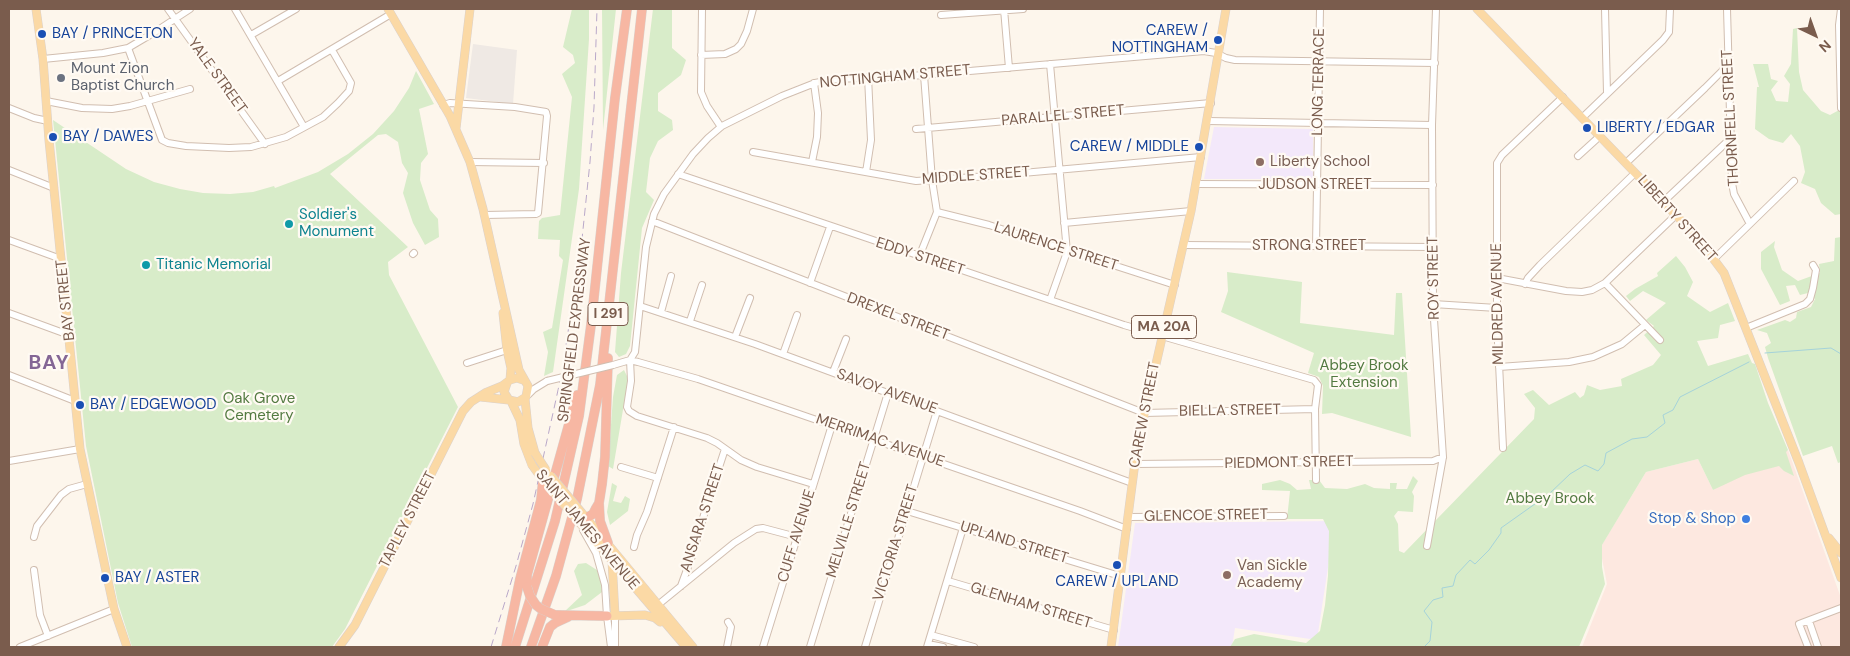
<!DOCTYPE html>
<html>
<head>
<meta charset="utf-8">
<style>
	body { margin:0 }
	#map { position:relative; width:1850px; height:656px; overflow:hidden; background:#fdf6ec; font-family:"DM Sans",sans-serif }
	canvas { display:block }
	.frame { position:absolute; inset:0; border:10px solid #7a5c4d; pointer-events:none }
	.north { position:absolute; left:1790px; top:10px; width:50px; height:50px; -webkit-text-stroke:4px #fffaf3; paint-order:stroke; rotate:138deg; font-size:14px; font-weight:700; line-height:20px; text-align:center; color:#7a5c4d }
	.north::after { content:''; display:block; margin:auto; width:18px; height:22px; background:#7a5c4d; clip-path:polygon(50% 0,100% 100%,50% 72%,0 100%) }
</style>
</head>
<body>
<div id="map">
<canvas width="1850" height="656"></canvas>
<div class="frame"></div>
<div class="north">N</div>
</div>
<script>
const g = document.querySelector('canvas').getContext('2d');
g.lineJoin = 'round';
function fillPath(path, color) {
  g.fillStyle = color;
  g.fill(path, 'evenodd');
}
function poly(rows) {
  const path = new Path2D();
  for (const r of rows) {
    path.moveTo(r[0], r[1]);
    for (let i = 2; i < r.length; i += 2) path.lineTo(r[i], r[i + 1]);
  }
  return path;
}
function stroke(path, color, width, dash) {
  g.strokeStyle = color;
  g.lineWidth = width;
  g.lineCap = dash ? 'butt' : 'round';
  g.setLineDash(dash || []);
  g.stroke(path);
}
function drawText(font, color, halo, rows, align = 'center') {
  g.font = font + ' "DM Sans",sans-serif';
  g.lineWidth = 4.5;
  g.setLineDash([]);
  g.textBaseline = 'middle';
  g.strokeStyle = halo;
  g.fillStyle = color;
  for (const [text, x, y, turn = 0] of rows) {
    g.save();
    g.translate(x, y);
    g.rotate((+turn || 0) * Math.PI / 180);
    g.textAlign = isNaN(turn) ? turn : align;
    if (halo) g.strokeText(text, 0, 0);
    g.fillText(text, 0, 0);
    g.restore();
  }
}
fillPath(poly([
	[1788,450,1841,598,1841,647,1582,647,1607,584,1600,548,1646,472,1698,459,1713,490]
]), '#fde8e0');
fillPath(poly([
	[473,44,517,50,513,104,466,98]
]), '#efe9e4');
fillPath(poly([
	[1214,127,1313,129,1313,179,1204,179],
	[1335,521,1317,640,1235,628,1232,647,1118,647,1135,523]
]), '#f3e8fa');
fillPath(poly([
	[572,9,589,9,589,39,579,189,553,372,544,376,548,352,543,332,552,328,563,260,559,256,560,240,538,239,539,221,542,218,560,215,572,97,562,74,575,63,573,55,563,47],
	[602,9,616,9,603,130],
	[653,9,672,9,672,48,686,60,681,75,658,93,658,111,672,120,673,130,658,141,650,158,646,192,654,200,642,228,630,346,626,354,619,357,615,352,621,273],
	[1797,28,1799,72,1803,90,1821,111,1830,115,1841,109,1841,214,1835,215,1821,203,1815,189,1801,183,1805,172,1800,146,1791,134,1783,143,1769,139,1755,129,1757,87,1759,87,1753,64,1768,64,1771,79,1778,81,1771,90,1776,101,1788,102,1790,84,1784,76,1791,64,1793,29],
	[416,71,434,104,419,109,428,154,421,163,420,180,430,210,438,219,439,237,425,245,413,223,403,193,408,173,402,163,398,142,386,134,378,135,330,174,408,247,388,262,389,275,458,407,345,629,332,647,132,647,118,603,86,446,53,120,126,169,154,182,180,189,203,193,230,194,253,192,274,186,275,188,318,172,348,154,373,134,394,111,409,88],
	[1841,237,1841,462,1838,463,1832,446,1803,456,1768,358,1765,347,1771,343,1767,333,1757,330,1785,320,1790,322,1796,318,1797,312,1811,307,1815,299,1808,293,1800,295,1795,285,1786,286,1790,301,1780,305,1761,269,1761,252,1775,241,1774,247,1782,270,1798,281,1820,273,1819,264,1834,261,1835,238],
	[1676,256,1685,267,1693,282,1687,296,1710,312,1728,303,1735,321,1720,325,1718,338,1697,341,1708,366,1748,354,1752,363,1755,364,1768,403,1788,450,1786,452,1794,476,1784,471,1779,466,1745,475,1713,490,1698,459,1646,472,1602,545,1602,567,1605,584,1579,647,1230,647,1235,639,1254,634,1306,643,1320,631,1325,605,1328,576,1329,531,1323,519,1287,519,1290,491,1262,490,1262,484,1280,480,1290,484,1297,490,1311,489,1309,480,1319,480,1325,488,1347,489,1365,484,1374,488,1390,489,1390,483,1397,483,1396,489,1407,489,1413,476,1418,481,1412,492,1414,496,1413,512,1398,511,1394,516,1398,524,1399,551,1404,553,1534,419,1535,408,1524,394,1533,390,1549,405,1575,392,1580,398,1584,395,1587,385,1600,390,1622,386,1621,379,1653,365,1661,355,1644,335,1654,326,1646,320,1666,303,1643,291,1630,301,1626,296,1635,289,1658,276,1657,273],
	[1227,272,1302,282,1300,323,1394,335,1396,293,1402,293,1411,437,1332,413,1322,414,1323,386,1319,377,1308,373,1314,353,1221,312,1228,291],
	[624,370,627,376,627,386,613,469,608,466,613,397,617,375],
	[612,483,617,486,613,501,621,503,625,496,630,499,628,511,610,525,607,512],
	[586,563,600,572,602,592,585,605,564,612,582,595,574,571,578,564]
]), '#d8ecc9');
stroke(poly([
	[1765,353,1831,348,1841,354],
	[1424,647,1430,641,1432,622,1424,611,1433,600,1443,597,1442,588,1453,586,1456,575,1470,560,1475,564,1489,550,1501,533,1501,528,1549,494,1570,474,1585,465,1598,471,1604,464,1606,453,1632,439,1647,437,1665,423,1663,415,1673,410,1680,397,1749,362]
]), '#a5d3da', 1);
const minor = poly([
	[168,9,265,144],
	[235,9,304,127],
	[702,9,701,92,707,106,721,127],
	[1004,9,1009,68],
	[1605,9,1607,93],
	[1727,9,1732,183,1734,194,1750,224],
	[1841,9,1839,25,1841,108],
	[941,15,1023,9],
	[251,35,296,9],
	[128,48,162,140,168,143,186,146,229,148,251,147,286,137,323,117,338,103,349,91,351,83,332,50],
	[701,55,725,54,736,49,741,44,747,31,753,9],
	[43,59,103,53,128,48,155,32,190,9],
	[278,81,391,14],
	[46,101,82,108,112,109,130,106,190,89],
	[443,105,450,103,515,107,546,112,547,116,538,213,536,214,485,215],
	[9,108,34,118,48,121],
	[1582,118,1663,40,1669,32,1670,9],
	[1208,121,1432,125],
	[916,129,1211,103],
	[753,152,916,181,989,176,1201,157],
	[1578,156,1600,136],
	[470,162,544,163],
	[812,162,817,137,818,113,814,83],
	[1626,163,1705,88,1722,71,1727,64],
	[9,170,54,188],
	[866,172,871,140,868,77],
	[678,174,1124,325,1314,380,1318,385,1315,409,1316,480],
	[1196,184,1433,185],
	[1663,202,1731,138],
	[937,212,989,225,1175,285],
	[652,221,1144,413,1315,409],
	[1064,223,1191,211],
	[9,240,61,259],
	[1184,245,1433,247],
	[1316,246,1320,9],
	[413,254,414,253],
	[919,257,937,212,932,180,924,75],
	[1714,259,1794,181],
	[1497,278,1566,291,1582,292,1592,290,1605,283,1676,215],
	[810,283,830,227],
	[1605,283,1660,340],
	[1525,284,1528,278,1540,265,1635,173],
	[1050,300,1067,252,1050,64],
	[1433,304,1497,308],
	[640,306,755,344,1132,483],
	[661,312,671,276],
	[9,313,69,335],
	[690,321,702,285],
	[1746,328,1805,304,1810,299,1813,288,1816,270,1813,265],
	[735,337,750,298],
	[783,354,797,315],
	[467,363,507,350],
	[613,365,630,360,638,362,698,379,1080,511,1127,529],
	[1499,367,1569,362,1593,357,1622,344,1645,325],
	[833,372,846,339],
	[9,375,75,401],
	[528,395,534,389,547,381],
	[1503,448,1497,321,1497,163,1502,155,1563,97],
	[9,461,80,449],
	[1135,464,1433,461,1443,457],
	[621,467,658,478],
	[813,484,757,467,741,460,717,443,707,438,637,416,629,411,627,407,631,381,630,360,635,352,646,247,654,214,664,194,693,154,708,138,722,126,782,96,815,83,836,79,911,76,1204,51,1216,53,1226,58,1235,60,1435,63],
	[907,511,1120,576],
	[1128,517,1284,516],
	[583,530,596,553,605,585,607,616,611,647],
	[34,537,37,526,61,495,69,489,87,484],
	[1427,546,1443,457,1433,304,1432,125,1436,9],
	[634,547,637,535,647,512,674,427],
	[34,570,40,615,48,636],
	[948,581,1114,630],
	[681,586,692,556,708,501,725,449],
	[659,604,734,543,756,529,763,528,797,537],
	[1809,621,1818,647],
	[931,635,974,647],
	[928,644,943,647],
	[20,647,114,609],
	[615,647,615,616],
	[727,647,731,627,728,622],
	[763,647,832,425],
	[810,647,888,393],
	[865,647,937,411],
	[927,647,963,528],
	[1808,647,1799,624,1841,608]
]);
const major = poly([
	[36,9,43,59,49,140,80,449,114,609,127,647],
	[388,9,450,116,470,162,483,209,519,370,528,386,526,397,518,402,509,400,504,392,507,383],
	[1477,9,1697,237,1724,273,1799,463,1841,578],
	[456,128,470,9],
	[503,313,507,350,511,368,510,380],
	[481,397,509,400],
	[525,399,528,428,535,453],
	[511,401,520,420,524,444,532,465],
	[583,514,693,647],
	[579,522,686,647],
	[1829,538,1841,553],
	[612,560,615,616],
	[611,616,645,615,655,618,660,622],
	[339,647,355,625,463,411,471,402,485,393,502,386,510,380,517,378,523,380],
	[1111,647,1137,447,1191,211,1226,9]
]);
const highway = poly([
	[599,503,600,521,608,543],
	[579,522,593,514,596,508,599,503,602,484,605,457,608,358],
	[527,587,527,575,577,395],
	[555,615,607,616],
	[506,647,520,579,541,500,543,480],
	[515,647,555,521,579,416,591,325,615,98,627,9],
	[531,647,556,576,577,499,600,385,642,9],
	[542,647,550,627,555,623,568,617]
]);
stroke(minor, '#d1beb0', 8);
stroke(major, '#dad1cd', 9);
stroke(highway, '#dad1cd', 10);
stroke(minor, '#fff', 6);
stroke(major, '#fbd9a5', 8);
stroke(highway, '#f7b7a3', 9);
stroke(poly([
	[491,647,516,566,533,504,562,372,582,239,590,162,594,107,597,9]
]), '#b9a8c9', 1, [8, 5]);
const minorBridge = poly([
	[547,381,613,365]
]);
const majorBridge = poly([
	[535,453,546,470],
	[532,465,542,479],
	[551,476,582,513],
	[548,486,579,522]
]);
const highwayBridge = poly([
	[527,587,530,596,536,605,541,609,555,615]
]);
stroke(minorBridge, '#d1beb0', 8, []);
stroke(majorBridge, '#dad1cd', 9, []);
stroke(highwayBridge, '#dad1cd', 10, []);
stroke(minorBridge, '#fff', 6);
stroke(majorBridge, '#fbd9a5', 8);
stroke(highwayBridge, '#f7b7a3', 9);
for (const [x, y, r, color] of [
	[42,34,5,"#1a4fb4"],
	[1218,40,5,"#1a4fb4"],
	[61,78,5,"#6b7280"],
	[1587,128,5,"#1a4fb4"],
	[53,137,5,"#1a4fb4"],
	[1199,147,5,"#1a4fb4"],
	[1260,162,5,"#8d6e63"],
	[289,224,5,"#0f9aa8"],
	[146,265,5,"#0f9aa8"],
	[80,405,5,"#1a4fb4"],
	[1746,519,5,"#3f7fe0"],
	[1117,565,5,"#1a4fb4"],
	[1227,575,5,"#8d6e63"],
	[105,578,5,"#1a4fb4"]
]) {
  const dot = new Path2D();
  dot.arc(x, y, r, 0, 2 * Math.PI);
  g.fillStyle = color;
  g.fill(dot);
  stroke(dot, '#fffaf3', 2);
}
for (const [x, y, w] of [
	[608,314,40],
	[1164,327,65]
]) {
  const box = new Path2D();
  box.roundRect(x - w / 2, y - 11.5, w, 23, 4);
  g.fillStyle = '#fffaf3';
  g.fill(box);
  stroke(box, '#7a5c4d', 1);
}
drawText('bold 14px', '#7a5c4d', null, [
	["I 291",608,314],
	["MA 20A",1164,327]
]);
drawText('15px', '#164399', '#fffaf3', [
	["CAREW /",1208,31,"right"],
	["NOTTINGHAM",1208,48,"right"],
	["BAY / PRINCETON",52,34],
	["LIBERTY / EDGAR",1597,128],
	["BAY / DAWES",63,137],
	["CAREW / MIDDLE",1189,147,"right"],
	["BAY / EDGEWOOD",90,405],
	["BAY / ASTER",115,578],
	["CAREW / UPLAND",1117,582,"center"]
], 'left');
drawText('15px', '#5b616d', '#fffaf3', [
	["Mount Zion",71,69],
	["Baptist Church",71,86]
], 'left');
drawText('15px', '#7a5c4d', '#fffaf3', [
	["YALE STREET",217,76,54],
	["NOTTINGHAM STREET",895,77,-5],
	["LONG TERRACE",1319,82,-89],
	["PARALLEL STREET",1063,116,-5],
	["THORNFELL STREET",1731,118,-93],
	["MIDDLE STREET",976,176,-4],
	["JUDSON STREET",1315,185],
	["LIBERTY STREET",1677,219,48],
	["STRONG STREET",1309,246],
	["LAURENCE STREET",1056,247,18],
	["EDDY STREET",920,257,18],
	["ROY STREET",1434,278,-91],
	["BAY STREET",66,300,-96],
	["MILDRED AVENUE",1498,304,-91],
	["DREXEL STREET",898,317,21],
	["SPRINGFIELD EXPRESSWAY",575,330,-83],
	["SAVOY AVENUE",887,392,20],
	["BIELLA STREET",1230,411,-1],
	["CAREW STREET",1145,415,-79],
	["MERRIMAC AVENUE",880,441,19],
	["PIEDMONT STREET",1289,463,-1],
	["GLENCOE STREET",1206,516,-1],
	["ANSARA STREET",703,518,-72],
	["TAPLEY STREET",408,520,-63],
	["MELVILLE STREET",849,520,-73],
	["SAINT JAMES AVENUE",587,530,50],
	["CUFF AVENUE",797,536,-73],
	["VICTORIA STREET",896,543,-73],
	["UPLAND STREET",1014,543,17],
	["GLENHAM STREET",1031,606,17]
]);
drawText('15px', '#785e54', '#fffaf3', [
	["Liberty School",1270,162],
	["Van Sickle",1237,566],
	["Academy",1237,583]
], 'left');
drawText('15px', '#0d838f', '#fffaf3', [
	["Soldier's",299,215],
	["Monument",299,232],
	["Titanic Memorial",156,265]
], 'left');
drawText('15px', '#537a41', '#fffaf3', [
	["Abbey Brook",1364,366],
	["Extension",1364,383],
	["Oak Grove",259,399],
	["Cemetery",259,416],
	["Abbey Brook",1550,499]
]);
drawText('15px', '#366cbe', '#fffaf3', [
	["Stop & Shop",1736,519]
], 'right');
g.letterSpacing = '1px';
drawText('bold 20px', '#846695', '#fffaf3', [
	["BAY",49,364]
]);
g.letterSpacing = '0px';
</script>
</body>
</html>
